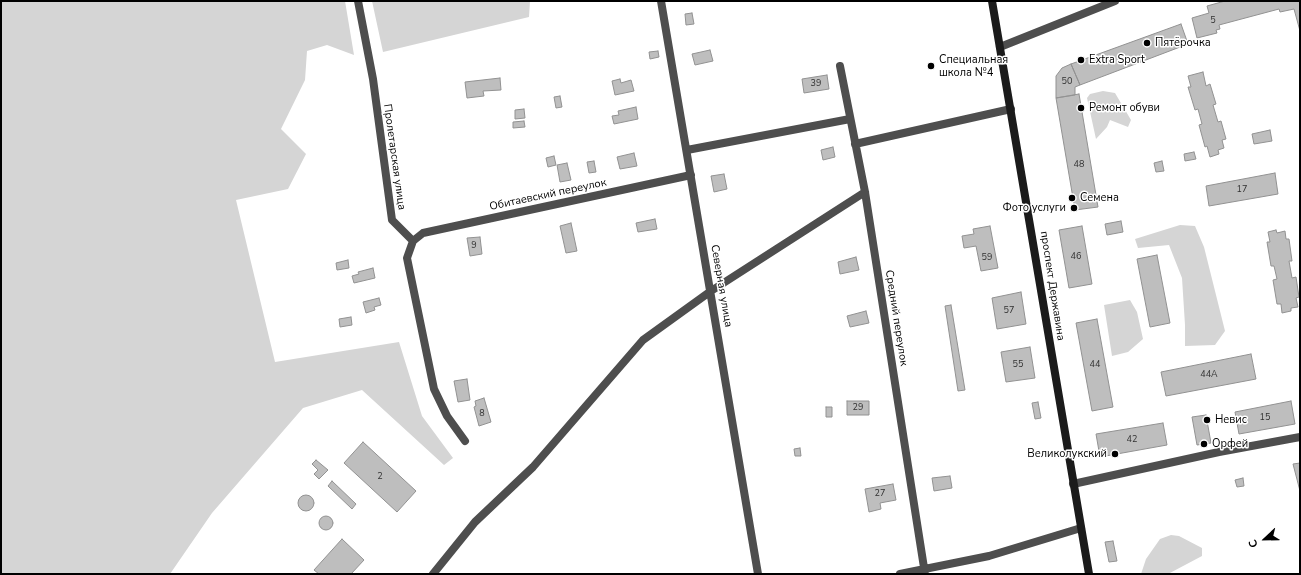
<!DOCTYPE html>
<html>
<head>
<meta charset="utf-8">
<style>
	body { margin:0 }
	#map { position:relative; width:1301px; height:575px; overflow:hidden; background:#fff; font-family:"Nunito Sans",sans-serif }
	canvas { display:block }
	.frame { position:absolute; inset:0; border:2px solid #000; pointer-events:none }
	.north { position:absolute; left:1245px; top:519px; width:40px; height:40px; -webkit-text-stroke:3px #fff; paint-order:stroke; rotate:248deg; font-size:11px; font-weight:700; line-height:16px; text-align:center; color:#000 }
	.north::after { content:''; display:block; margin:auto; width:14px; height:18px; background:#000; clip-path:polygon(50% 0,100% 100%,50% 72%,0 100%) }
</style>
</head>
<body>
<div id="map">
<canvas width="1301" height="575"></canvas>
<div class="frame"></div>
<div class="north">С</div>
</div>
<script>
const g = document.querySelector('canvas').getContext('2d');
g.lineJoin = 'round';
function fillPath(path, color) {
  g.fillStyle = color;
  g.fill(path, 'evenodd');
}
function poly(rows) {
  const path = new Path2D();
  for (const r of rows) {
    if (r.length === 3) {
      path.moveTo(r[0] + r[2], r[1]);
      path.arc(r[0], r[1], r[2], 0, 2 * Math.PI);
      continue;
    }
    path.moveTo(r[0], r[1]);
    for (let i = 2; i < r.length; i += 2) path.lineTo(r[i], r[i + 1]);
  }
  return path;
}
function stroke(path, color, width, dash) {
  g.strokeStyle = color;
  g.lineWidth = width;
  g.lineCap = dash ? 'butt' : 'round';
  g.setLineDash(dash || []);
  g.stroke(path);
}
function drawText(font, color, halo, rows, align = 'center') {
  g.font = font + ' "Nunito Sans",sans-serif';
  g.lineWidth = 3;
  g.setLineDash([]);
  g.textBaseline = 'middle';
  g.strokeStyle = halo;
  g.fillStyle = color;
  for (const [text, x, y, turn = 0] of rows) {
    g.save();
    g.translate(x, y);
    g.rotate((+turn || 0) * Math.PI / 180);
    g.textAlign = isNaN(turn) ? turn : align;
    if (halo) g.strokeText(text, 0, 0);
    g.fillText(text, 0, 0);
    g.restore();
  }
}
fillPath(poly([
	[1,1,345,1,354,55,327,45,307,51,305,80,281,129,306,154,288,189,236,200,275,362,399,342,422,416,453,458,444,465,362,390,303,408,212,513,170,574,1,574],
	[372,1,530,1,529,17,383,52],
	[1103,91,1115,93,1131,120,1128,127,1110,120,1107,127,1096,139,1087,98,1090,94],
	[1180,225,1195,226,1204,247,1225,331,1215,345,1185,346,1185,325,1182,278,1169,245,1138,248,1135,239],
	[1130,300,1137,312,1143,339,1128,352,1112,356,1104,305],
	[1171,535,1179,536,1202,548,1202,556,1168,574,1141,574,1146,559,1160,539]
]), '#d5d5d5');
const building = poly([
	[1225,1,1300,1,1300,31,1294,9,1280,12,1279,9,1219,25,1220,29,1216,30,1217,33,1197,38,1192,18,1209,13,1207,6,1225,1],
	[692,13,694,24,686,25,685,14,692,13],
	[1181,24,1188,44,1080,85,1071,64,1181,24],
	[710,50,713,61,695,65,692,54,710,50],
	[658,51,659,57,650,59,649,52,658,51],
	[1071,64,1080,85,1075,87,1075,95,1056,98,1056,76,1062,68,1071,64],
	[1203,72,1206,86,1210,84,1216,104,1213,105,1218,122,1221,121,1226,139,1222,140,1224,148,1218,150,1219,154,1210,157,1207,146,1205,147,1199,125,1202,124,1198,109,1195,110,1188,87,1191,87,1188,76,1203,72],
	[827,75,829,89,804,93,802,79,827,75],
	[500,78,501,90,483,91,484,96,467,98,465,82,500,78],
	[620,79,621,83,631,80,634,91,615,95,612,81,620,79],
	[1079,94,1098,207,1075,210,1056,98,1079,94],
	[560,96,562,107,556,108,554,97,560,96],
	[636,107,638,119,614,124,612,116,619,115,618,111,636,107],
	[524,109,525,118,515,119,515,110,524,109],
	[524,121,525,127,513,128,513,122,524,121],
	[1270,130,1272,141,1254,144,1252,134,1270,130],
	[833,147,835,157,823,160,821,150,833,147],
	[1194,152,1196,159,1185,161,1184,154,1194,152],
	[634,153,637,166,620,169,617,157,634,153],
	[554,156,556,165,548,167,546,158,554,156],
	[594,161,596,172,589,173,587,162,594,161],
	[1162,161,1164,171,1156,172,1154,163,1162,161],
	[567,163,571,180,560,182,557,165,567,163],
	[1275,173,1278,194,1209,206,1206,186,1275,173],
	[724,174,727,189,714,192,711,176,724,174],
	[655,219,657,229,638,232,636,223,655,219],
	[1121,221,1123,232,1107,235,1105,224,1121,221],
	[571,223,577,251,566,253,560,226,571,223],
	[990,226,998,268,981,271,976,246,964,248,962,236,974,234,973,229,990,226],
	[1082,226,1092,284,1069,288,1059,230,1082,226],
	[1276,230,1277,233,1285,231,1286,239,1289,239,1292,261,1289,261,1292,278,1296,277,1299,297,1296,298,1298,307,1291,308,1291,311,1282,313,1281,304,1277,304,1273,280,1277,279,1274,266,1271,266,1267,242,1270,242,1268,232,1276,230],
	[480,237,482,254,470,256,467,238,480,237],
	[1157,255,1170,323,1150,327,1137,259,1157,255],
	[856,257,859,270,840,274,838,262,856,257],
	[348,260,349,268,337,270,336,263,348,260],
	[373,268,375,278,354,283,352,276,359,274,358,272,373,268],
	[1021,292,1026,324,997,329,992,298,1021,292],
	[379,298,381,305,374,307,375,310,366,313,363,302,379,298],
	[951,305,965,390,958,391,945,306,951,305],
	[866,311,869,323,850,327,847,316,866,311],
	[351,317,352,325,340,327,339,319,351,317],
	[1097,319,1113,407,1092,411,1076,323,1097,319],
	[1030,347,1035,378,1006,382,1001,352,1030,347],
	[1251,354,1256,379,1166,396,1161,372,1251,354],
	[467,379,470,400,458,402,454,381,467,379],
	[484,398,491,422,479,426,474,407,476,406,475,401,484,398],
	[847,401,869,401,869,415,847,415,847,401],
	[1291,401,1295,424,1239,434,1235,412,1291,401],
	[1038,402,1041,418,1035,419,1032,403,1038,402],
	[826,407,832,407,832,417,826,417,826,407],
	[1206,415,1211,443,1197,445,1192,417,1206,415],
	[1163,423,1167,445,1100,457,1096,434,1163,423],
	[363,442,416,491,397,512,344,463,363,442],
	[800,448,801,456,795,456,794,449,800,448],
	[316,460,328,470,319,479,314,474,318,470,312,464,316,460],
	[1300,463,1300,491,1293,464,1300,463],
	[950,476,952,488,934,491,932,478,950,476],
	[1243,478,1244,486,1237,487,1235,480,1243,478],
	[332,481,356,504,352,509,328,486,332,481],
	[893,484,896,500,880,503,881,509,869,512,865,489,893,484],
	[306,503,8],
	[326,523,7],
	[342,539,364,560,351,574,319,574,314,570,342,539],
	[1113,541,1117,561,1109,562,1105,542,1113,541]
]);
fillPath(building, '#bebebe');
stroke(building, '#929292', 1);
stroke(poly([
	[358,1,373,79,392,220,413,241,407,258,434,389,447,416,465,441],
	[661,1,758,574],
	[1000,47,1115,1],
	[840,66,865,192,925,574],
	[855,144,1011,109],
	[687,150,850,119],
	[413,241,423,233,691,175],
	[1073,484,1219,452,1300,437],
	[433,574,475,522,533,467,643,340,711,291,865,192],
	[900,574,989,556,1081,528]
]), '#4e4e4e', 8);
stroke(poly([
	[992,1,1089,574]
]), '#1b1b1b', 8);
for (const [x, y, r, color] of [
	[1147,43,4,"#000"],
	[1081,60,4,"#000"],
	[931,66,4,"#000"],
	[1081,108,4,"#000"],
	[1072,198,4,"#000"],
	[1074,208,4,"#000"],
	[1207,420,4,"#000"],
	[1204,444,4,"#000"],
	[1115,454,4,"#000"]
]) {
  const dot = new Path2D();
  dot.arc(x, y, r, 0, 2 * Math.PI);
  g.fillStyle = color;
  g.fill(dot);
  stroke(dot, '#fff', 1.5);
}
drawText('9px', '#303030', null, [
	["5",1213,21],
	["50",1067,82],
	["39",816,84],
	["48",1079,165],
	["17",1242,190],
	["9",474,246],
	["46",1076,257],
	["59",987,258],
	["57",1009,311],
	["55",1018,365],
	["44",1095,365],
	["44А",1209,375],
	["29",858,408],
	["8",482,414],
	["15",1265,418],
	["42",1132,440],
	["2",380,477],
	["27",880,494]
]);
drawText('11px', '#000', '#fff', [
	["Пятёрочка",1155,43],
	["Специальная",939,60],
	["школа №4",939,73],
	["Extra Sport",1089,60],
	["Ремонт обуви",1089,108],
	["Семена",1080,198],
	["Фото услуги",1066,208,"right"],
	["Невис",1215,420],
	["Орфей",1212,444],
	["Великолукский",1107,454,"right"]
], 'left');
drawText('11px', '#000', '#fff', [
	["Пролетарская улица",394,157,82],
	["Обитаевский переулок",548,195,-12],
	["Северная улица",721,286,80],
	["проспект Державина",1052,286,81],
	["Средний переулок",896,318,81]
]);
</script>
</body>
</html>
